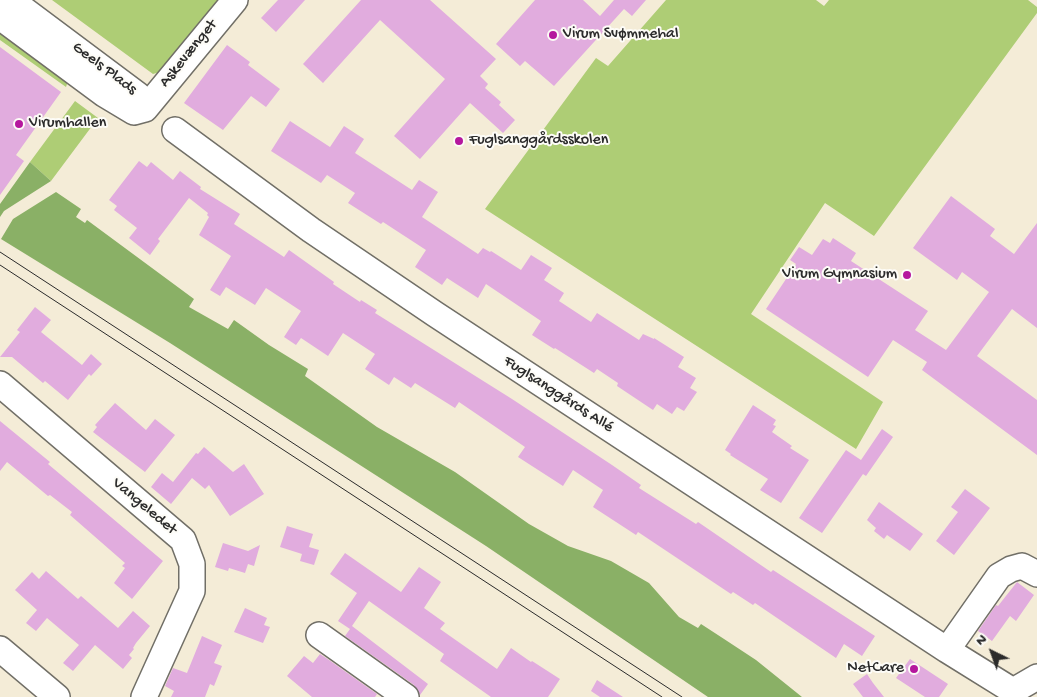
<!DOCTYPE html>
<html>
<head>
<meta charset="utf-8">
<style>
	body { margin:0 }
	#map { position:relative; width:1037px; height:697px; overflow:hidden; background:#f4ecd7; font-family:"Gochi Hand",sans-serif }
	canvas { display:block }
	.north { position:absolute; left:967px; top:627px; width:50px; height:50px; -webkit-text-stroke:4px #fdfcf7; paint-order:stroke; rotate:318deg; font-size:14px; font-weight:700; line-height:20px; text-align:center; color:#2b2b2b }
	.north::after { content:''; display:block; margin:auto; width:18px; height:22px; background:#2b2b2b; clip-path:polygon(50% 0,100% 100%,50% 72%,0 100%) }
</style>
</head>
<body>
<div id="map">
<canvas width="1037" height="697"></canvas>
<div class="north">N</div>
</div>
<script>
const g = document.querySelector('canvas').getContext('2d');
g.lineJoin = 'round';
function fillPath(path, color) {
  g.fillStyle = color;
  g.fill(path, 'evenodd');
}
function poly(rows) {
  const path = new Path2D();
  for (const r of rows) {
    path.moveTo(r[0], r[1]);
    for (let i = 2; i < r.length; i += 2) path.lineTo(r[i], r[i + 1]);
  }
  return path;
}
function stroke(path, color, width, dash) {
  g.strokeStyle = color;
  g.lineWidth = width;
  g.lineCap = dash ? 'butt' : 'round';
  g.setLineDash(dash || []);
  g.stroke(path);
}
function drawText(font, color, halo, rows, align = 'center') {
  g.font = font + ' "Gochi Hand",sans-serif';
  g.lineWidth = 4;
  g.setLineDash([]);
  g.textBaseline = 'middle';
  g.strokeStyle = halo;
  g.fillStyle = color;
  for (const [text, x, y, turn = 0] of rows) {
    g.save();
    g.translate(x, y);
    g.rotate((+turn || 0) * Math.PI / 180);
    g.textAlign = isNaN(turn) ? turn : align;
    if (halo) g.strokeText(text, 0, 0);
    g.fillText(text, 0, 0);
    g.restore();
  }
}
fillPath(poly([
	[52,0,218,0,160,72,153,74],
	[666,0,816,0,824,6,829,0,1028,0,1037,7,1037,13,874,236,825,203,751,314,883,402,856,449,485,209,596,58,608,66],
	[0,32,68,81,66,87,0,40],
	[75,101,98,118,51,181,30,162]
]), '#aecd75');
fillPath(poly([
	[30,162,51,181,4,211,0,217,0,204],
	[56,192,81,209,76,217,85,223,87,220,194,299,189,307,228,329,234,320,269,345,308,369,305,376,377,427,455,472,529,524,568,546,611,561,649,583,679,617,698,628,701,624,721,637,756,660,802,697,708,697,486,546,170,343,1,239,13,219]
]), '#8ab066');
fillPath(poly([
	[278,0,305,0,276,32,261,18],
	[361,0,430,0,496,59,480,76,488,84,485,88,501,102,499,105,515,120,503,133,470,103,420,159,394,136,445,79,380,20,323,83,303,64],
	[535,0,583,0,600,16,614,0,646,0,632,16,624,9,554,86,525,61,520,66,496,44],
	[227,45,250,62,248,65,280,89,266,107,251,96,223,130,184,103],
	[0,47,61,92,16,155,24,161,0,195],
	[290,121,330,147,344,126,364,139,355,153,412,190,419,180,438,192,422,217,478,254,483,248,490,252,491,251,521,270,531,255,552,268,544,280,564,293,559,301,591,322,597,313,639,340,643,334,654,339,654,338,684,357,678,367,696,378,690,388,697,392,684,411,677,407,672,414,657,404,653,410,617,386,618,383,597,369,594,373,555,348,554,349,532,335,541,321,486,284,478,298,447,278,442,285,415,267,426,250,383,222,381,224,348,203,355,193,327,175,321,183,271,151],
	[139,161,147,167,151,162,173,180,180,171,201,187,200,189,240,214,234,224,284,257,289,250,334,282,333,284,360,302,361,300,377,310,375,313,512,399,612,465,641,485,639,488,696,524,698,522,771,572,773,570,875,636,862,656,844,644,836,658,755,603,753,605,733,592,731,594,638,532,636,535,593,507,603,490,573,470,563,486,518,457,525,447,459,402,455,408,415,383,411,388,394,377,389,385,365,369,375,354,343,333,328,356,301,338,296,345,284,337,301,311,266,288,255,305,226,287,220,296,210,290,231,256,199,235,209,217,207,215,208,213,189,198,158,239,160,241,150,255,129,238,137,228,114,210,117,206,109,200],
	[951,196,995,229,990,236,1014,254,1037,223,1037,328,1012,309,977,356,1037,400,1037,455,922,370,927,362,893,340,868,377,766,309,796,264,790,260,799,247,812,255,823,239,830,243,833,238,856,253,851,261,928,311,915,330,946,350,989,292,962,272,957,280,913,248],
	[35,307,51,320,41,332,82,365,91,354,102,364,91,376,89,374,68,400,45,381,43,383,12,357,0,357,20,332,17,330],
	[115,403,146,430,155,419,175,435,145,472,93,432,97,427,95,425],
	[753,405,776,420,773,425,776,426,772,432,792,446,790,448,809,460,781,503,760,490,768,479,730,455,731,454,725,450],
	[0,421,50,462,48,464,163,561,132,599,114,583,125,568,122,566,125,563,70,515,72,512,50,495,48,496,7,462,0,471],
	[882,429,893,437,866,476,863,474,822,533,799,518,846,450,861,460],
	[204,447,233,472,244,464,264,494,230,516,209,485,205,489,192,478,171,504,151,487,162,473,173,482,196,453,198,454],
	[965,489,990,508,954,555,936,541,958,512,951,507],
	[879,502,923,534,910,551,887,535,884,539,874,531,876,528,867,520],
	[287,526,313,534,309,547,319,550,314,565,300,561,302,554,280,547],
	[223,543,248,551,260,545,254,566,248,564,245,573,229,568,228,571,215,567],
	[345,553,401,592,419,567,441,582,424,608,445,623,440,629,497,669,511,648,531,662,532,661,560,679,548,697,491,697,440,661,444,654,369,601,352,626,428,684,420,695,414,685,345,636,350,629,338,621,357,593,330,574],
	[46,571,78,599,81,596,118,628,133,611,150,626,136,643,133,648,134,649,129,655,132,658,123,669,95,645,73,671,63,663,79,645,47,618,36,631,26,623,37,610,15,590,32,572,39,579],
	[1017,582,1034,595,1016,621,1010,616,992,641,978,631,996,605,998,606],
	[245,608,267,618,264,625,270,627,263,643,234,632],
	[202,636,222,645,214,663,222,666,214,686,210,684,205,697,171,697,174,691,165,686,173,668,187,673],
	[320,654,329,660,377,694,375,697,312,697,287,676,304,656,313,663],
	[910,659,948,684,939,697,925,697,896,678],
	[867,674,873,683,884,697,863,697,853,684],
	[597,680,623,697,600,697,591,691]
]), '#e1acde');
const minor = poly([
	[11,0,138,95,143,102,145,109],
	[0,17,104,94,134,112,145,109,235,0],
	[175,130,311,230,435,314,947,650,1013,691,1037,677],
	[0,384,183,540,192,564,192,591,144,697],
	[319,635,406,697],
	[0,649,57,697],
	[947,650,999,576,1011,569,1022,566,1037,574]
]);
stroke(minor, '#716f67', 28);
stroke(minor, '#fff', 25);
stroke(poly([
	[0,252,682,697],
	[0,265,662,697]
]), '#2b2b2b', 1);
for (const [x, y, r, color] of [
	[553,35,5,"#b5179e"],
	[19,124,5,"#b5179e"],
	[459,141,5,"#b5179e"],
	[907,275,5,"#b5179e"],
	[914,669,5,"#b5179e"]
]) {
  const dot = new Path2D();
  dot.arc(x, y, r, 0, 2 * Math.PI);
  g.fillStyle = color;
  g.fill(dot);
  stroke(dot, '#fdfcf7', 2);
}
drawText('16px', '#2b2b2b', '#fdfcf7', [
	["Virum Svømmehal",563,35],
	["Virumhallen",29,124],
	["Fuglsanggårdsskolen",469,141],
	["Virum Gymnasium",897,275,"right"],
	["NetCare",904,669,"right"]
], 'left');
drawText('16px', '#2b2b2b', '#fdfcf7', [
	["Askevænget",189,54,-51],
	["Geels Plads",104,69,37],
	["Fuglsanggårds Allé",558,395,33],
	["Vangeledet",144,507,40]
]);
</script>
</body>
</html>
